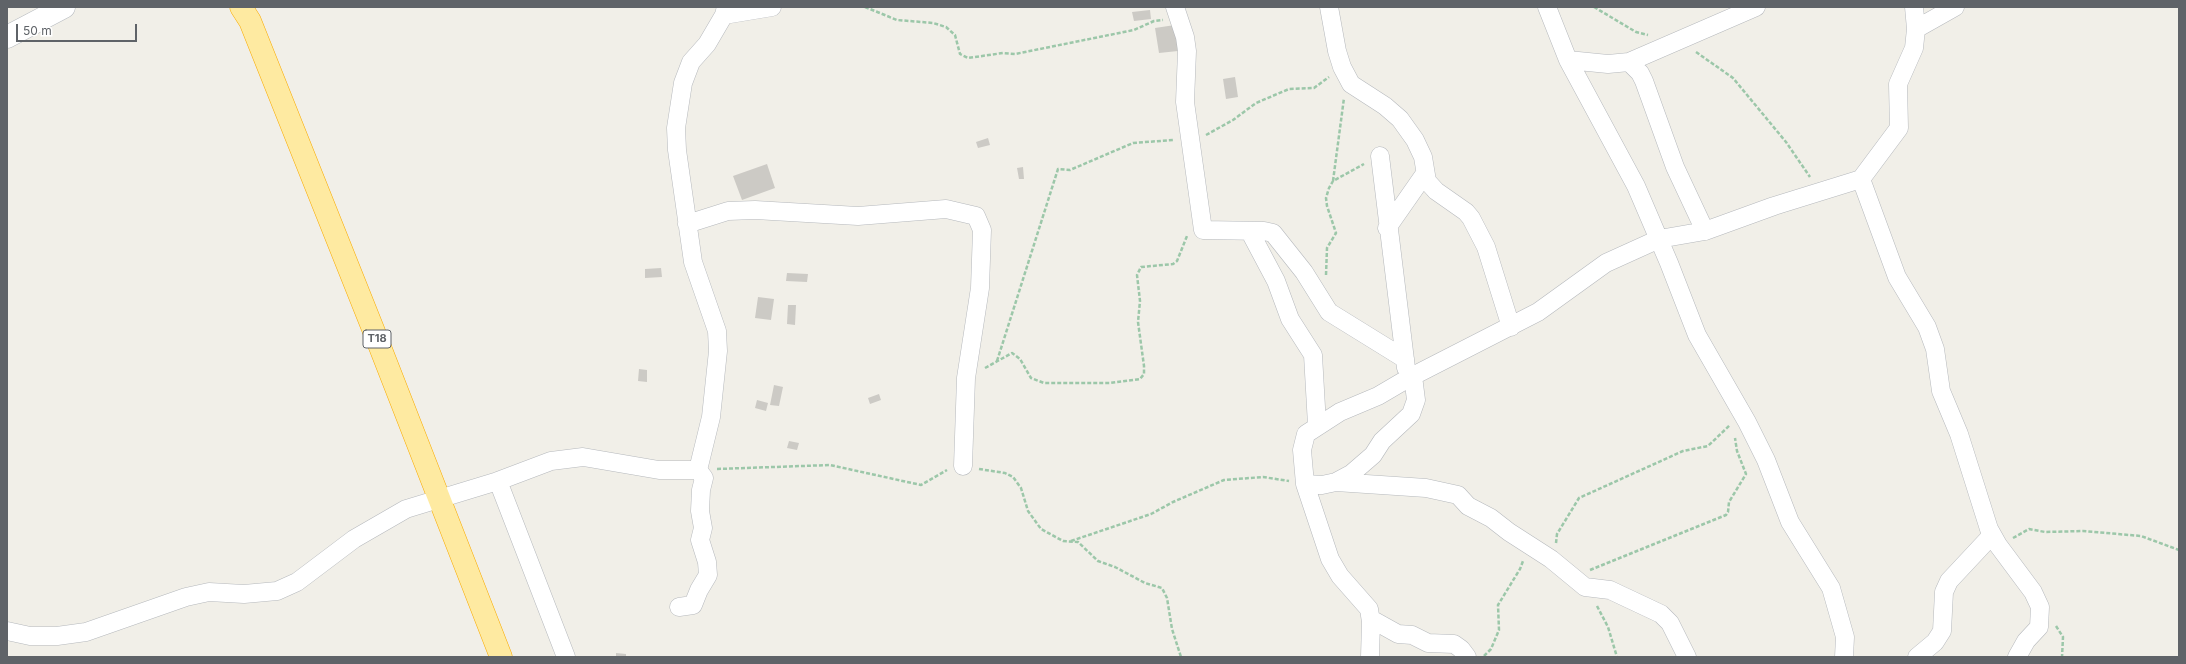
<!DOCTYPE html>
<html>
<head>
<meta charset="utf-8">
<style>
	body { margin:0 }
	#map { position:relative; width:2186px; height:664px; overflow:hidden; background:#f1efe8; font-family:Inter,sans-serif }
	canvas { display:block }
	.frame { position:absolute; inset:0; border:8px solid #5f6368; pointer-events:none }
	.scale { position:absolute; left:16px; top:24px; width:121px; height:18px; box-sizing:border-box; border:2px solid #5f6368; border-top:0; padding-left:5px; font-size:12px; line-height:14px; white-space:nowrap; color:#5f6368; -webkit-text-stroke:3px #fff; paint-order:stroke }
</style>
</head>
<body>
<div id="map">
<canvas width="2186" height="664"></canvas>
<div class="frame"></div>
<div class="scale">50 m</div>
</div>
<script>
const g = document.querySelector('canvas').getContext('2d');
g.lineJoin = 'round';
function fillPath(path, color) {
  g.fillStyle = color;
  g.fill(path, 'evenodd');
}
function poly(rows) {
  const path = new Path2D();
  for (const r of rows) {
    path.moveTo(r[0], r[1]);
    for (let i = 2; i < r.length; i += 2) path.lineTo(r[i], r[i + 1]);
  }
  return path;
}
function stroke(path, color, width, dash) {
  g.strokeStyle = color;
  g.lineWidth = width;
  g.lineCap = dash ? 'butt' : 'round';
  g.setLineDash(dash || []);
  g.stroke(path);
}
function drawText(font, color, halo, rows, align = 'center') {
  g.font = font + ' Inter,sans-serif';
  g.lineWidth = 3.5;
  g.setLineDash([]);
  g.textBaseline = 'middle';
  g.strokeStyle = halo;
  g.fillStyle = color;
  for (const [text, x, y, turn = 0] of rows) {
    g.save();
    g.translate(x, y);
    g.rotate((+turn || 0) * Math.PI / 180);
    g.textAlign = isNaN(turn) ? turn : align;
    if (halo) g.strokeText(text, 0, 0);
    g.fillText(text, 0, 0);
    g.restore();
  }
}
fillPath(poly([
	[1150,10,1151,19,1134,21,1132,12],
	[1175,25,1178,51,1159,53,1155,28],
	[1235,77,1238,97,1226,99,1223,79],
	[988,138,990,145,978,148,976,142],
	[767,164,775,188,742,200,733,176],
	[1023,167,1024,179,1019,179,1017,168],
	[661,268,662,277,645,278,645,269],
	[787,273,808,274,807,282,786,281],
	[758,297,774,299,771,320,755,318],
	[788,305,796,305,795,325,787,324],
	[639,369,647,370,647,382,638,381],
	[774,385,783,387,779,406,770,405],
	[879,394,881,400,870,404,868,398],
	[757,400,768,403,766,411,755,408],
	[789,441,799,443,797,450,787,448],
	[616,653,626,654,626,657,616,657]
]), '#cccac5');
const minor = poly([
	[1175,7,1185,37,1187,51,1185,102,1203,230,1264,231,1273,233,1304,272,1329,312,1405,359],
	[1329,7,1337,51,1342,67,1351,84,1385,106,1400,119,1415,140,1423,157,1427,181,1436,191,1466,212,1471,218,1486,247,1511,327],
	[1547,7,1568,60,1636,186,1669,263,1697,335,1747,422,1766,460,1790,522,1831,588,1845,637,1844,657],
	[724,15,772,7],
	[1916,29,1955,7],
	[1568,60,1608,64,1629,62,1756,7],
	[1629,62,1640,73,1644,81,1675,167,1705,231],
	[1380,156,1406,368],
	[1861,179,1897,277,1927,327,1935,349,1941,391,1959,434,1989,529,1998,545,2033,592,2040,607,2039,627,2026,641,2017,657],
	[687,224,728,211,755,210,858,216,946,209,976,216,982,230,980,288,966,378,963,466],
	[1387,228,1424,175],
	[1250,232,1276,281,1290,319,1313,355,1317,425],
	[498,481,566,657],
	[1336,482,1426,488,1458,495,1468,506,1491,518,1509,532,1551,559,1585,587,1610,590,1661,614,1670,623,1687,657],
	[1305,484,1322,485,1336,482,1351,474,1373,455,1382,441,1411,414,1416,400,1413,376],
	[679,607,693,605,699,590,708,575,707,562,700,540,703,528,700,511,701,490,704,478,698,470],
	[1371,619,1398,634,1412,635,1428,643,1454,644,1461,649,1467,657],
	[7,631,30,636,57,636,86,632,186,597,209,592,244,594,277,591,297,582,354,539,406,509,498,481,551,461,583,457,659,470,698,470,711,417,718,351,717,331,693,262,677,150,676,128,683,83,691,62,707,44,724,15,726,7],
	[1370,657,1371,622,1369,609,1340,576,1330,559,1305,484,1302,450,1306,434,1340,412,1378,396,1407,379,1538,312,1606,263,1659,239,1705,231,1774,206,1861,179,1899,128,1898,84,1914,48,1916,29,1914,7],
	[1917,657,1935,642,1942,631,1944,592,1949,581,1992,535]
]);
const secondary = poly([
	[7,37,64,7]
]);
const trunk = poly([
	[241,7,250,21,373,329,501,657]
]);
stroke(minor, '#b5b8bc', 19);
stroke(secondary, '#b6babf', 23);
stroke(trunk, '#f9ab00', 23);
stroke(poly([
	[865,7,897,20,933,23,946,27,955,35,960,54,968,58,1003,53,1015,54,1134,30,1154,21,1163,20],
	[1594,7,1636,32,1648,35],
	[1696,52,1733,78,1786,142,1810,177],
	[1206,135,1233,120,1256,103,1289,89,1314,88,1329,77],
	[1333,181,1344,98],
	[1326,275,1327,248,1336,233,1327,206,1326,198,1329,188,1333,181,1364,164],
	[997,361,1058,169,1070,170,1133,143,1173,140],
	[985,368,1012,353,1020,359,1031,378,1044,383,1110,383,1140,379,1144,374,1144,366,1138,322,1140,301,1137,275,1141,267,1173,264,1177,261,1187,236],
	[717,469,830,465,921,485,947,470],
	[979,469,1005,473,1013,477,1021,488,1028,511,1041,529,1063,541,1078,542,1098,561,1115,567,1145,583,1162,588,1167,598,1172,629,1181,657],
	[2013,538,2029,529,2045,532,2083,531,2141,536,2179,550],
	[1071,541,1151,514,1173,502,1224,480,1263,477,1289,481],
	[1556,543,1557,534,1579,498,1683,451,1708,446,1730,425],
	[1590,570,1726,515,1728,512,1729,502,1746,474,1737,451,1735,438],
	[1597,606,1608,627,1617,657],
	[2056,626,2063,637,2062,657],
	[1484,656,1491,649,1499,630,1498,605,1520,569,1523,561]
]), '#9cc7a9', 2.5, [4, 2]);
stroke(minor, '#fff', 18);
stroke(secondary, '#fff', 22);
stroke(trunk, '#feeaa1', 22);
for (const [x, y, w] of [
	[377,339,28]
]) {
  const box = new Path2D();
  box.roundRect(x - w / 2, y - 9, w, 18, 3);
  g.fillStyle = '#fff';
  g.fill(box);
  stroke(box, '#5f6368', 1);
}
drawText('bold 11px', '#5f6368', null, [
	["T18",377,339]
]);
</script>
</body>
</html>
